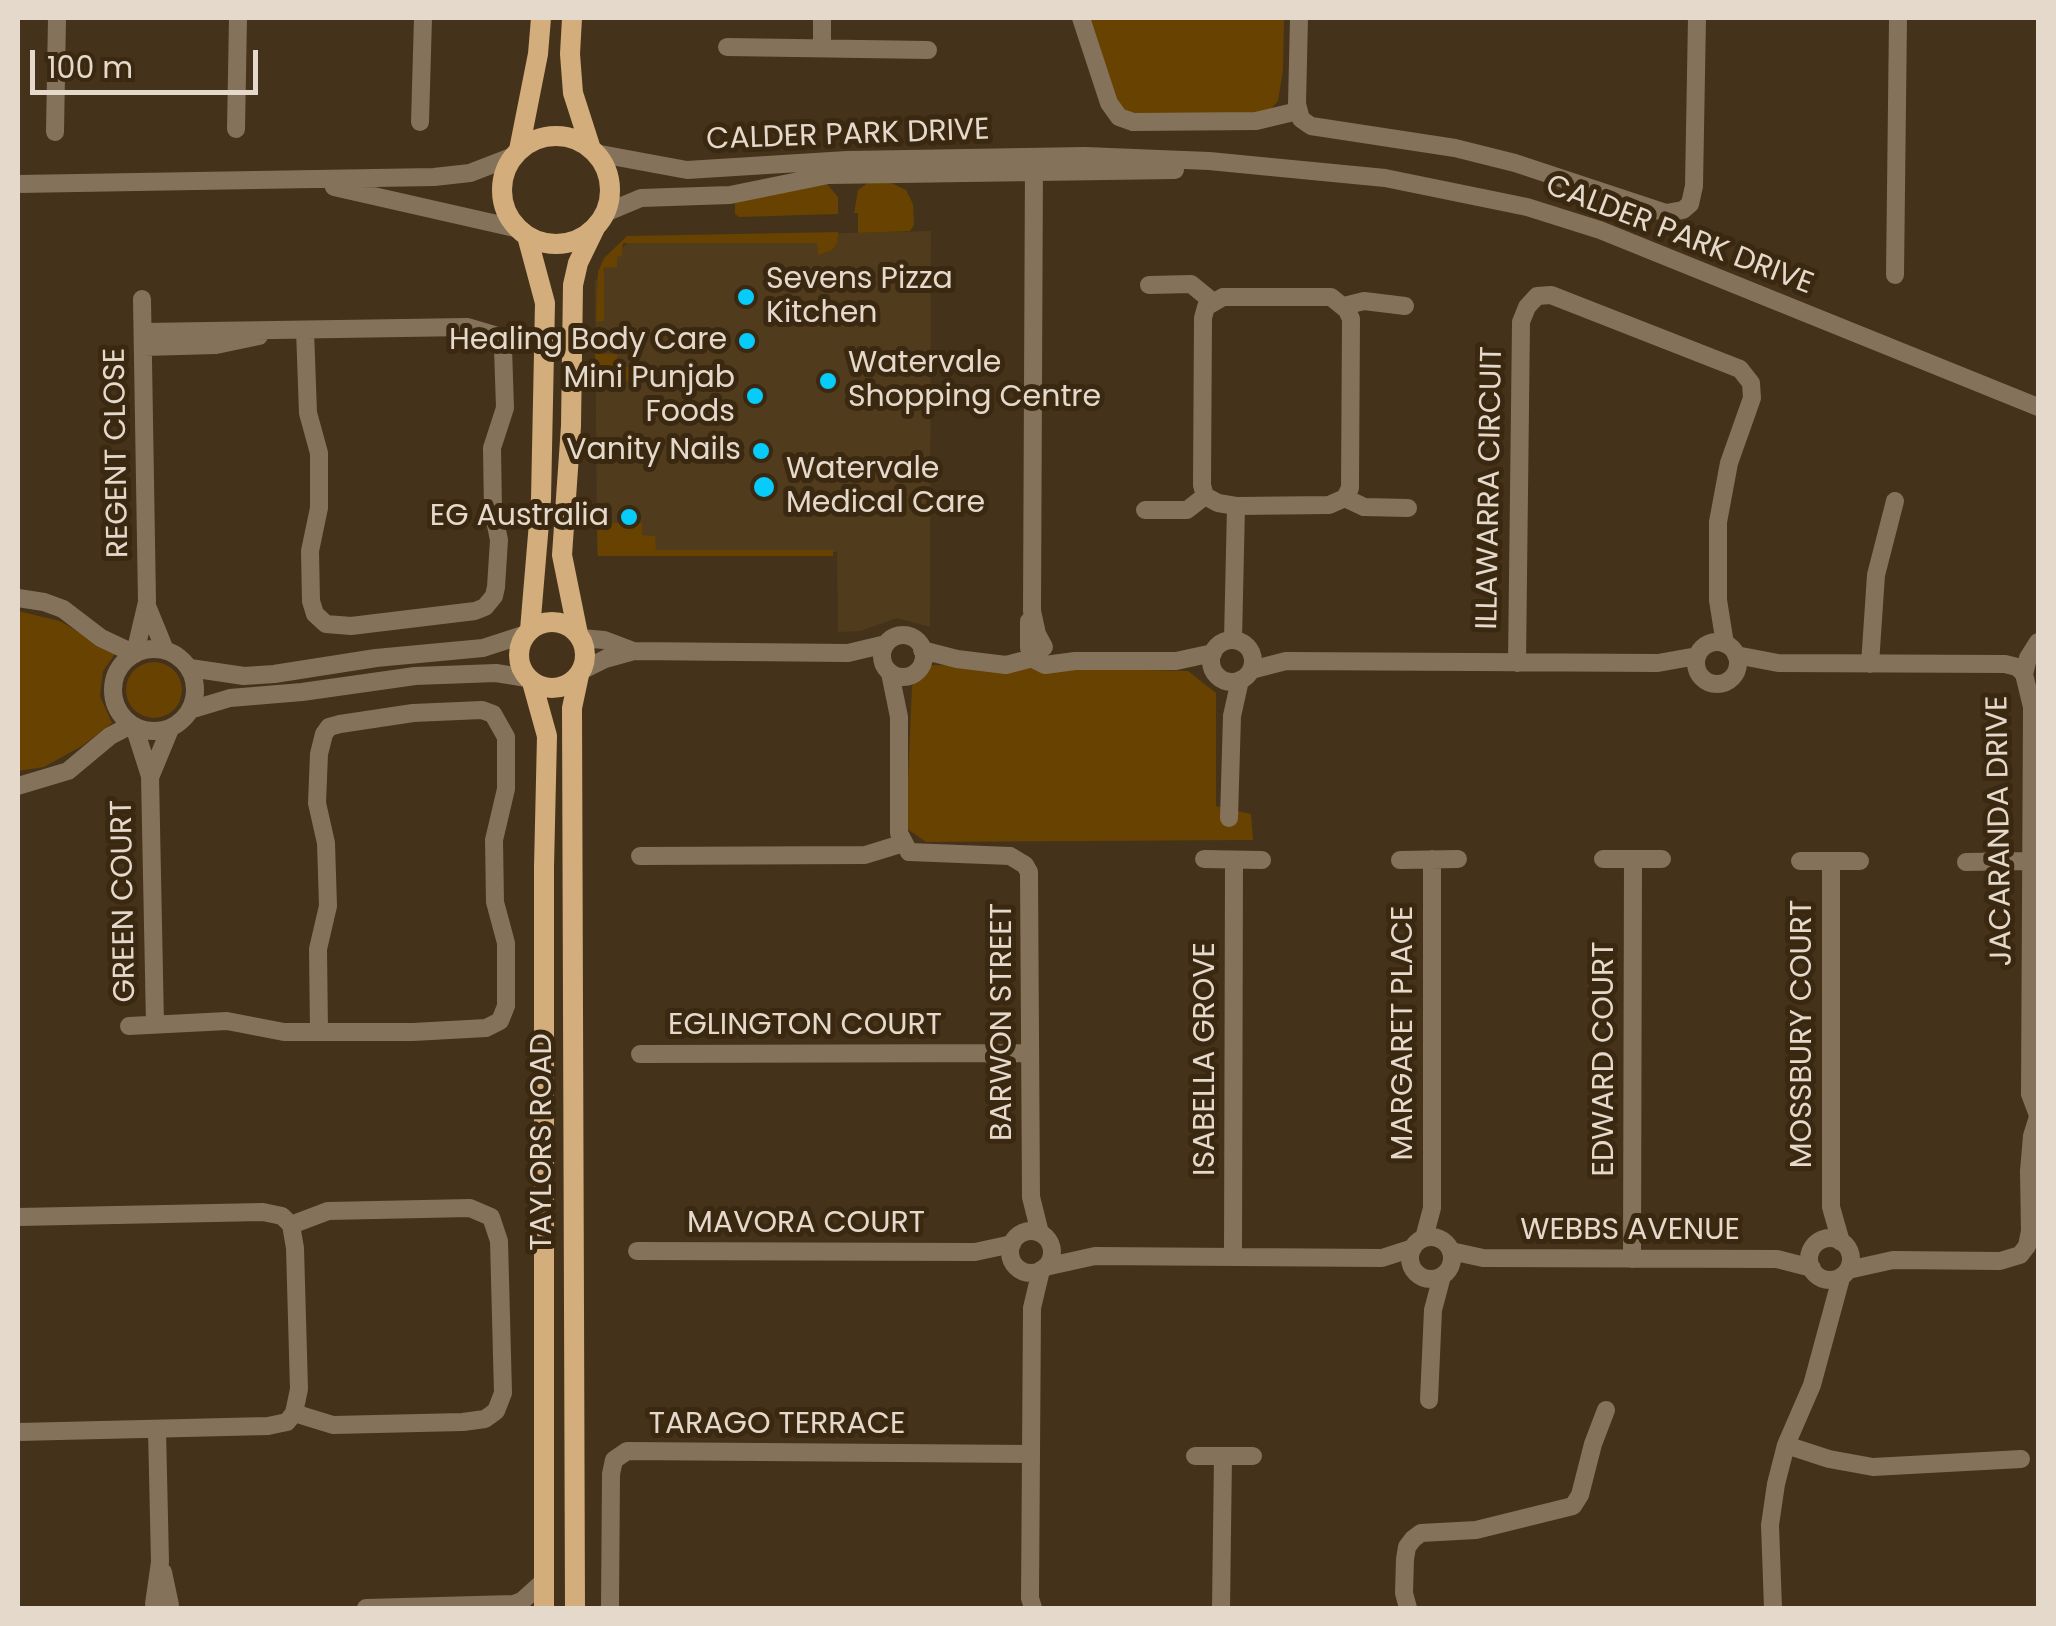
<!DOCTYPE html>
<html>
<head>
<meta charset="utf-8">
<style>
	body { margin:0 }
	#map { position:relative; width:2056px; height:1626px; overflow:hidden; background:#44321b; font-family:Poppins,sans-serif }
	canvas { display:block }
	.frame { position:absolute; inset:0; border:20px solid #e4d9cb; pointer-events:none }
	.scale { position:absolute; left:30px; top:50px; width:228px; height:45px; box-sizing:border-box; border:5px solid #e4d9cb; border-top:0; padding-left:12px; font-size:30px; line-height:35px; white-space:nowrap; color:#e4d9cb; -webkit-text-stroke:8px #3a2811; paint-order:stroke }
</style>
</head>
<body>
<div id="map">
<canvas width="2056" height="1626"></canvas>
<div class="frame"></div>
<div class="scale">100 m</div>
</div>
<script>
const g = document.querySelector('canvas').getContext('2d');
g.lineJoin = 'round';
function fillPath(path, color) {
  g.fillStyle = color;
  g.fill(path, 'evenodd');
}
function poly(rows) {
  const path = new Path2D();
  for (const r of rows) {
    if (r.length === 3) {
      path.moveTo(r[0] + r[2], r[1]);
      path.arc(r[0], r[1], r[2], 0, 2 * Math.PI);
      continue;
    }
    path.moveTo(r[0], r[1]);
    for (let i = 2; i < r.length; i += 2) path.lineTo(r[i], r[i + 1]);
  }
  return path;
}
function stroke(path, color, width, dash) {
  g.strokeStyle = color;
  g.lineWidth = width;
  g.lineCap = dash ? 'butt' : 'round';
  g.setLineDash(dash || []);
  g.stroke(path);
}
function drawText(font, color, halo, rows, align = 'center') {
  g.font = font + ' Poppins,sans-serif';
  g.lineWidth = 10;
  g.setLineDash([]);
  g.textBaseline = 'middle';
  g.strokeStyle = halo;
  g.fillStyle = color;
  for (const [text, x, y, turn = 0] of rows) {
    g.save();
    g.translate(x, y);
    g.rotate((+turn || 0) * Math.PI / 180);
    g.textAlign = isNaN(turn) ? turn : align;
    if (halo) g.strokeText(text, 0, 0);
    g.fillText(text, 0, 0);
    g.restore();
  }
}
fillPath(poly([
	[931,231,930,627,897,618,860,631,838,632,837,552,597,555,595,281,631,238]
]), '#513b1d');
fillPath(poly([
	[1082,18,1284,18,1283,70,1278,101,1269,111,1252,114,1131,113,1118,106],
	[887,181,906,190,913,204,914,225,910,231,858,233,858,213,854,213,858,190,869,182],
	[827,184,838,197,838,214,739,217,735,214,735,203,739,201],
	[838,232,837,243,832,250,818,255,817,243,623,243,622,256,617,257,617,267,604,268,604,321,596,322,598,272,604,258,627,236],
	[595,330,604,330,604,354,617,354,617,366,629,367,629,381,595,380],
	[597,523,642,523,642,535,655,536,656,550,833,550,833,556,598,556],
	[18,611,60,621,115,654,103,671,100,696,112,723,82,746,44,767,18,771],
	[154,690,28],
	[931,665,1188,671,1216,693,1216,806,1251,814,1253,840,926,842,906,828,912,686]
]), '#684200');
stroke(poly([
	[1081,18,1109,103,1119,117,1133,122,1256,121,1298,111],
	[1299,18,1297,104,1301,119,1311,126,1455,148,1515,163,1666,213,1683,210,1690,204,1694,186,1697,18],
	[727,47,928,50],
	[822,48,822,18],
	[420,122,423,18],
	[236,129,238,18],
	[55,132,57,18],
	[595,153,687,170,847,160,1085,156,1209,161,1385,178,1527,207,1600,230,2038,407],
	[1034,161,1032,611,1037,634,1044,647],
	[18,184,434,177,470,173,514,156],
	[334,187,519,229],
	[605,213,641,198,730,195,828,175,1175,170],
	[1895,275,1898,18],
	[1149,285,1191,284,1213,302],
	[1223,297,1331,297,1347,310,1351,319,1350,488,1345,498,1329,505,1236,506,1218,503,1205,496,1202,485,1203,318,1206,307,1223,297],
	[1344,306,1364,301,1405,306],
	[144,332,467,327,494,335,503,348,505,408,492,448,493,511,499,540,496,587,494,596,485,607,475,611,351,626,326,624,315,614,311,601,310,551,319,508,319,453,308,413,305,330],
	[144,347,216,345,259,336],
	[1345,498,1364,507,1408,508],
	[1145,510,1187,510,1205,496],
	[18,598,44,602,63,609,101,638,135,654],
	[147,606,165,650],
	[1029,621,1029,648,1035,660,1045,665,1075,661,1176,661,1213,653],
	[903,656,21],
	[581,638,604,640,633,651],
	[1233,640,1236,506],
	[1232,661,21],
	[1717,663,21],
	[154,690,41],
	[922,650,957,659,1006,665,1033,658,1041,650],
	[135,653,147,602,142,299],
	[1736,655,1778,663,2005,664,2017,667,2024,674,2032,707,2030,1094,2038,1115],
	[1517,663,1521,322,1527,307,1537,296,1551,295,1740,369,1751,383,1752,398,1729,463,1718,522,1718,600,1725,644],
	[1870,664,1876,575,1895,501],
	[190,668,244,676,274,674,376,658,483,648,526,634],
	[1251,670,1286,661,1658,663,1697,656],
	[581,671,605,659,634,651,848,653,886,644],
	[890,673,899,717,899,833,909,852,1010,856,1025,865,1029,872,1031,1197,1040,1233],
	[2024,674,2028,658,2038,642],
	[190,710,230,698,302,692,415,676,496,673,527,678],
	[134,726,150,776,155,1024],
	[151,775,170,729],
	[18,786,68,771,110,736,131,725],
	[1229,818,1232,716,1240,680],
	[640,856,865,855,904,843],
	[1204,859,1262,860],
	[1603,859,1662,859],
	[1400,860,1458,859],
	[1800,861,1860,861],
	[1831,861,1831,1207,1841,1242],
	[1966,862,2030,861],
	[129,1026,227,1021,284,1032,413,1032,486,1028,500,1021,506,1006,506,943,495,902,494,840,506,789,506,737,493,714,482,710,413,713,340,724,329,727,324,734,319,754,317,803,326,843,328,906,318,949,319,1032],
	[640,1054,1030,1053],
	[18,1217,263,1212,282,1216,291,1225],
	[291,1225,295,1248,299,1389,294,1413],
	[1031,1252,21],
	[1431,1258,21],
	[1424,1238,1432,1208,1432,859],
	[1830,1259,21],
	[637,1251,975,1252,1012,1244],
	[1451,1251,1483,1258,1777,1259,1812,1268],
	[1233,1257,1234,860],
	[1632,1259,1633,859],
	[1045,1267,1095,1256,1382,1258,1413,1248],
	[1848,1270,1893,1260,2000,1261,2020,1255,2027,1246,2030,1231,2029,1171,2032,1136,2038,1117],
	[1429,1400,1433,1310,1442,1276],
	[18,1432,268,1426,287,1422,294,1413,333,1425,463,1422,485,1419,496,1411,503,1393,499,1241,491,1217,470,1208,328,1211,291,1225],
	[1786,1445,1829,1459,1873,1467,2021,1459],
	[1195,1456,1253,1456],
	[163,1572,170,1605],
	[154,1604,160,1562,157,1429],
	[366,1608,514,1604,522,1601,543,1582],
	[610,1608,611,1474,614,1460,627,1451,1031,1454],
	[1033,1608,1030,1598,1032,1308,1041,1270],
	[1221,1608,1223,1456],
	[1408,1608,1404,1593,1405,1559,1407,1547,1413,1539,1421,1533,1476,1530,1573,1506,1580,1495,1593,1444,1606,1410],
	[1773,1608,1770,1525,1776,1484,1786,1445,1812,1385,1841,1278]
]), '#85725b', 18);
stroke(poly([
	[572,18,570,54,573,93,591,149],
	[556,190,54],
	[519,150,538,54,541,18],
	[527,236,545,303,541,499,530,630],
	[552,655,33],
	[578,634,562,555,571,426,573,285,578,263,596,226],
	[532,682,547,736,544,867,544,1608],
	[575,1608,572,708,579,675]
]), '#d3ad7c', 20);
for (const [x, y, r, color] of [
	[746,297,10,"#07cbf9"],
	[747,341,10,"#07cbf9"],
	[828,381,10,"#07cbf9"],
	[755,396,10,"#07cbf9"],
	[761,451,10,"#07cbf9"],
	[764,487,12,"#07cbf9"],
	[629,517,10,"#07cbf9"]
]) {
  const dot = new Path2D();
  dot.arc(x, y, r, 0, 2 * Math.PI);
  g.fillStyle = color;
  g.fill(dot);
  stroke(dot, '#3a2811', 4);
}
drawText('30px', '#e4d9cb', '#3a2811', [
	["CALDER PARK DRIVE",848,136,-2],
	["CALDER PARK DRIVE",1679,236,21],
	["REGENT CLOSE",118,453,-91],
	["ILLAWARRA CIRCUIT",1491,488,-89],
	["JACARANDA DRIVE",2001,831,-91],
	["GREEN COURT",125,901,-91],
	["BARWON STREET",1003,1022,-90],
	["EGLINGTON COURT",805,1026],
	["MARGARET PLACE",1404,1033,-90],
	["MOSSBURY COURT",1803,1034,-90],
	["ISABELLA GROVE",1206,1059,-90],
	["EDWARD COURT",1605,1059,-90],
	["TAYLORS ROAD",543,1142,-90],
	["MAVORA COURT",806,1224],
	["WEBBS AVENUE",1630,1231],
	["TARAGO TERRACE",777,1425]
]);
drawText('30px', '#e4d9cb', '#3a2811', [
	["Sevens Pizza",766,280,"left"],
	["Kitchen",766,314,"left"],
	["Healing Body Care",727,341],
	["Watervale",848,364,"left"],
	["Shopping Centre",848,398,"left"],
	["Mini Punjab",735,379],
	["Foods",735,413],
	["Vanity Nails",741,451],
	["Watervale",786,470,"left"],
	["Medical Care",786,504,"left"],
	["EG Australia",609,517]
], 'right');
</script>
</body>
</html>
